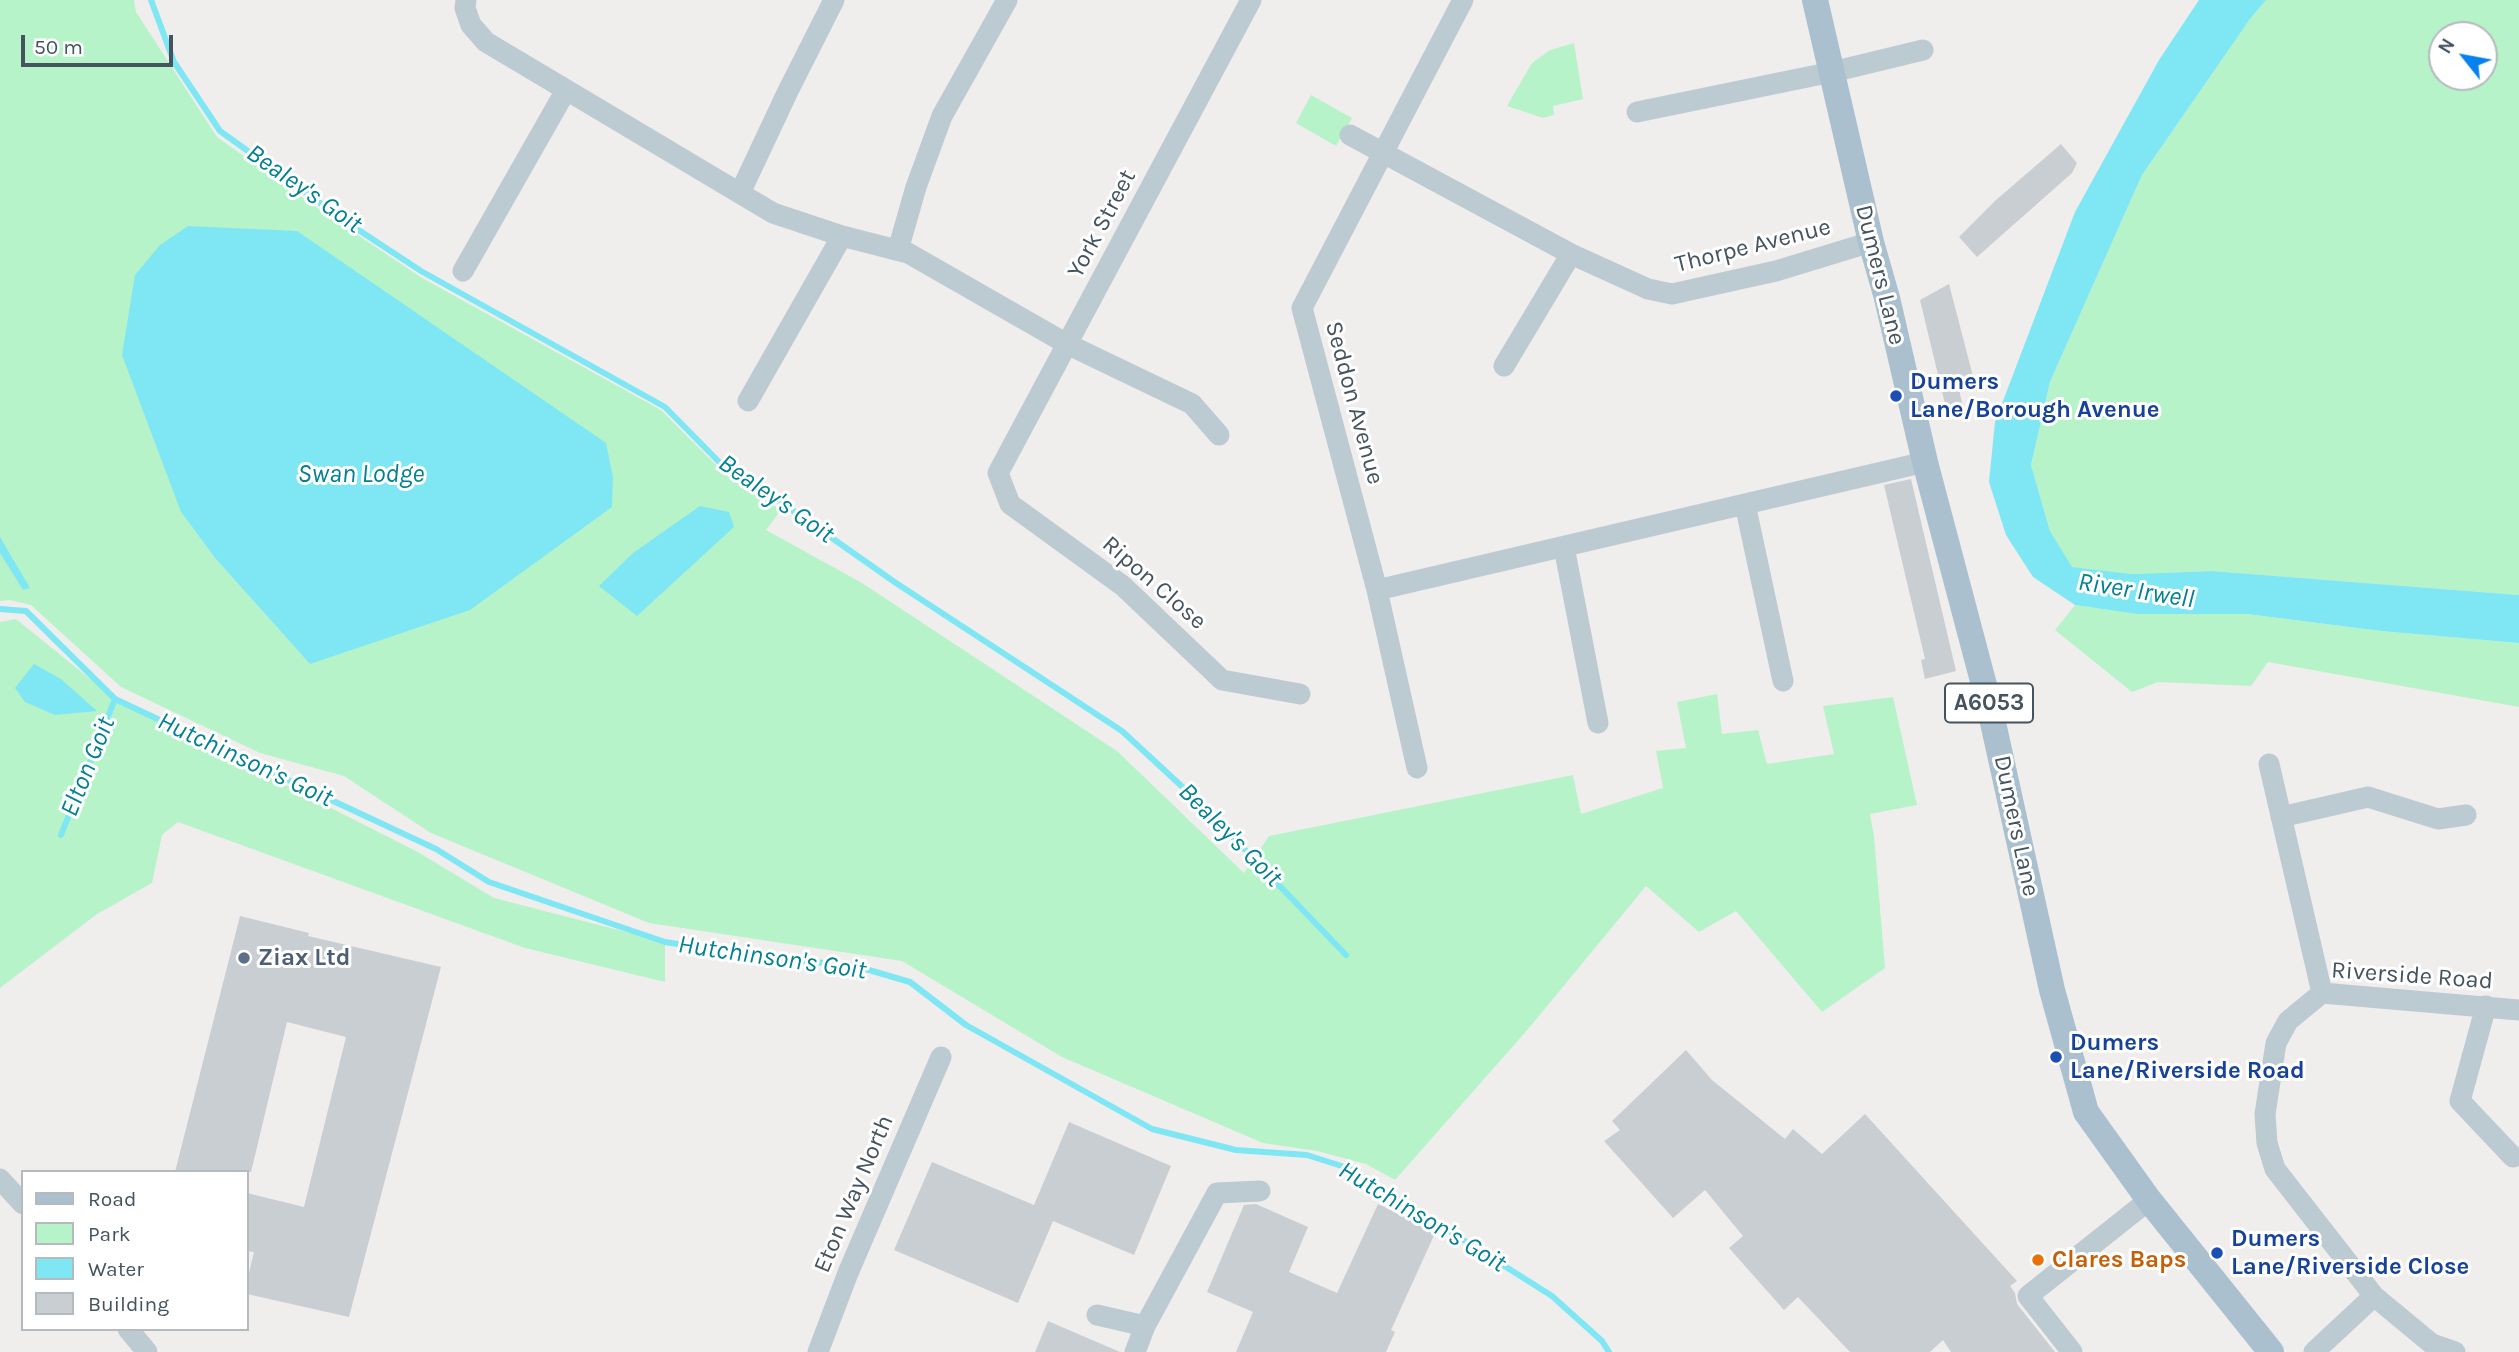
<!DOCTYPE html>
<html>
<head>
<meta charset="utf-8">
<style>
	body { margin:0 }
	#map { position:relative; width:2519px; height:1352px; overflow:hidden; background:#f0eded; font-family:Karla,sans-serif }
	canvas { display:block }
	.legend { position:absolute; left:21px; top:1170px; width:228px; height:161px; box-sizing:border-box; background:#fff; border:2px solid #b4babe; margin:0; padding:9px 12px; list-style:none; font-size:21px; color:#44535d }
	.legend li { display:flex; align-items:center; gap:14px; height:35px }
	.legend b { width:35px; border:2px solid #b4babe }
	.north { position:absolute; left:2428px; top:21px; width:70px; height:70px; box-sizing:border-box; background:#fff; border:2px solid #b4babe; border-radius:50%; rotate:301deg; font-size:19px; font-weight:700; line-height:28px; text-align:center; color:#44535d }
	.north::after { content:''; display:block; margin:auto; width:24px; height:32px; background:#0881f0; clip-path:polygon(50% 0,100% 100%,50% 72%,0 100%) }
	.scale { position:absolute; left:21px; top:35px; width:152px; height:32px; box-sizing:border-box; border:4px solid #44535d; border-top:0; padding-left:9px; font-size:21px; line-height:24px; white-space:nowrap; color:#44535d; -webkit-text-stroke:5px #fff; paint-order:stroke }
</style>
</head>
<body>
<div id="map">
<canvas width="2519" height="1352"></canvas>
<ul class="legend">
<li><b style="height:9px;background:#aac0cf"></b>Road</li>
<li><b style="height:19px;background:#b7f3c9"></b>Park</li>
<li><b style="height:19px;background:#7fe6f4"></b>Water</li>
<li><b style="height:19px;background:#c9ced3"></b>Building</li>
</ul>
<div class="north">N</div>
<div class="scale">50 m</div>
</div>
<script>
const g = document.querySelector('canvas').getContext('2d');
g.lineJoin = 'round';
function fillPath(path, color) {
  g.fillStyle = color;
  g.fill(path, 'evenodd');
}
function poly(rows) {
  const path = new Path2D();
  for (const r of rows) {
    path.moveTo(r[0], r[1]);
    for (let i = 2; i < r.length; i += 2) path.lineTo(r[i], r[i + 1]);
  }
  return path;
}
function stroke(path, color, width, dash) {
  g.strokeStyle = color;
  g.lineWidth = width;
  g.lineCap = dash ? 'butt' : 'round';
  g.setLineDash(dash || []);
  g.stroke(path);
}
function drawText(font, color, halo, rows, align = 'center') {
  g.font = font + ' Karla,sans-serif';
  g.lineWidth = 6;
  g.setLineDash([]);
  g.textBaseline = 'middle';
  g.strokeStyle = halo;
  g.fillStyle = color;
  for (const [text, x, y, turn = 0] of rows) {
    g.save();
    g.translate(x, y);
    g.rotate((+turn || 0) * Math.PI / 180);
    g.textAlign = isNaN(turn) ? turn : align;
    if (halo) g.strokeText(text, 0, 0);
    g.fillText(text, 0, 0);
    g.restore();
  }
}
fillPath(poly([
	[0,0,134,0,136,12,217,137,307,201,422,278,661,410,726,475,781,510,766,530,862,583,1117,751,1244,873,1269,836,1573,775,1581,814,1663,788,1656,751,1686,748,1677,702,1717,694,1722,734,1758,730,1767,764,1834,754,1823,706,1893,697,1917,805,1870,814,1874,836,1885,968,1822,1012,1736,911,1699,932,1646,886,1529,1028,1395,1180,1366,1164,1317,1151,1263,1143,1062,1057,902,961,649,923,431,833,344,776,260,753,121,687,31,605,10,600,0,601],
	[181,512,310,664,215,558],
	[2266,0,2519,0,2519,595,2212,571,2133,574,2071,567,2050,531,2031,465,2050,382,2142,175,2250,19],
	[2442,35,2484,35,2484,77,2442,77],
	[1574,43,1583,99,1553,106,1554,115,1543,118,1507,106,1532,63,1550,50],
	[1311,95,1352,118,1336,146,1296,123],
	[2075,605,2137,614,2247,614,2381,631,2519,643,2519,707,2268,662,2251,686,2158,682,2132,692,2055,630],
	[16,619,115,699,416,851,494,898,665,942,665,982,525,948,178,822,162,835,152,883,97,914,0,988,0,622]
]), '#b7f3c9');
fillPath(poly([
	[2199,0,2266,0,2250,19,2142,175,2050,382,2031,465,2050,531,2072,567,2133,574,2212,571,2519,595,2519,643,2381,631,2247,614,2137,614,2075,605,2033,577,2006,535,1989,482,1995,422,2075,212,2159,60],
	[188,226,297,231,606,443,613,477,612,507,470,610,310,664,215,558,181,512,122,355,135,275,160,245],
	[700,506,729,512,734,527,637,616,599,586,633,553],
	[0,537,30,588,23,590,0,553],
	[34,664,61,679,97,711,55,715,25,702,15,688]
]), '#7fe6f4');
stroke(poly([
	[151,0,174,62,220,131,351,225,421,271,665,407,727,470,782,503,896,583,1122,731,1202,805,1346,955],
	[0,609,26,611,115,699,436,849,489,882,665,942,772,959,852,965,910,982,966,1025,1152,1129,1236,1150,1307,1155,1351,1169,1552,1296,1602,1341,1609,1352],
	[61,835,115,699]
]), '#7fe6f4', 6);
fillPath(poly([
	[2061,144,2077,163,2072,173,1977,257,1959,237,1996,200],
	[1949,284,1975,384,1959,389,1963,408,1947,412,1920,300],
	[1911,479,1956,671,1925,679,1921,660,1925,659,1884,485],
	[240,916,309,933,308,936,441,967,349,1317,247,1294,247,1281,254,1252,247,1251,247,1193,304,1207,346,1037,287,1022,251,1172,175,1172],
	[1686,1050,1712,1080,1785,1139,1793,1129,1822,1154,1865,1114,2017,1281,2010,1286,2015,1293,2017,1304,2055,1352,1951,1352,1943,1340,1930,1352,1850,1352,1798,1297,1784,1310,1729,1248,1743,1236,1705,1190,1673,1218,1604,1141,1620,1130,1612,1121],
	[1069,1122,1171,1166,1134,1255,1053,1221,1018,1303,894,1250,932,1162,1034,1205],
	[1256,1204,1308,1227,1289,1272,1337,1293,1378,1204,1436,1231,1391,1330,1395,1332,1386,1352,1236,1352,1253,1312,1207,1292,1244,1205],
	[1048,1321,1120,1352,1035,1352]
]), '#c9ced3');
stroke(poly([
	[466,0,465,8,471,25,486,42,773,213,842,236,908,253,1067,344,1192,404,1219,435],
	[1251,0,998,473,1010,504,1123,586,1222,680,1300,694],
	[1637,112,1832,72,1923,50],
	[1350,135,1571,254,1648,289,1672,294,1776,271,1871,242],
	[740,193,788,91,834,0],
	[898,250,916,187,942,116,1007,0],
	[463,271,566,90],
	[1504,366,1571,254],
	[748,401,842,236],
	[1745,504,1783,681],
	[1564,547,1598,723],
	[1377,590,1925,462],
	[2269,764,2322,993],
	[1417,768,1377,590,1302,308,1463,0],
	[2281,817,2368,797,2438,819,2466,815],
	[2486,1006,2460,1101,2513,1157],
	[0,1179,23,1204],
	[1097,1315,1145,1326],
	[128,1329,147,1352],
	[818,1352,848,1273,941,1057],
	[1135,1352,1145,1326,1217,1193,1260,1191],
	[2072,1352,2028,1296,2149,1200],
	[2314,1352,2374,1296],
	[2455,1352,2432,1344,2374,1296,2275,1169,2267,1143,2265,1114,2276,1043,2288,1021,2322,993,2519,1010]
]), '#bccad1', 21);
stroke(poly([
	[1815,0,1871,242,1887,298,1925,462,1988,700,2052,990,2086,1112,2149,1200,2271,1352]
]), '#aac0cf', 26);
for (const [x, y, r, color] of [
	[1896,396,7,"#1a4fb4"],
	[244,958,7,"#5c6f8a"],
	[2056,1057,7,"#1a4fb4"],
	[2217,1253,7,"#1a4fb4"],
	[2038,1260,7,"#e8710a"]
]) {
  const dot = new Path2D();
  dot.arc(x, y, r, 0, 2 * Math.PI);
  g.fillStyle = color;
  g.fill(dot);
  stroke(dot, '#fff', 2.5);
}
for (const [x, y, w] of [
	[1989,703,88]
]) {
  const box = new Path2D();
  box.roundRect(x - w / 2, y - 19.5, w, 39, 5);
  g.fillStyle = '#fff';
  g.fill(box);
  stroke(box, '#44535d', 2);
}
drawText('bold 23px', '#44535d', null, [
	["A6053",1989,703]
]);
drawText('24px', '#44535d', '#fff', [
	["York Street",1102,224,-62],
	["Thorpe Avenue",1753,246,-14],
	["Dumers Lane",1880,275,76],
	["Seddon Avenue",1354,403,75],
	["Ripon Close",1154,583,41],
	["Dumers Lane",2016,826,78],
	["Riverside Road",2412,976,4],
	["Eton Way North",854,1194,-67]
]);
drawText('bold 24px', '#164399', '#fff', [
	["Dumers",1910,382],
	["Lane/Borough Avenue",1910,410],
	["Dumers",2070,1043],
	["Lane/Riverside Road",2070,1071],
	["Dumers",2231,1239],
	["Lane/Riverside Close",2231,1267]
], 'left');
drawText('bold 24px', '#4e5e75', '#fff', [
	["Ziax Ltd",258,958]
], 'left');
drawText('bold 24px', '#c56008', '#fff', [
	["Clares Baps",2052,1260]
], 'left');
drawText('italic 26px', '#038193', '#fff', [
	["Bealey's Goit",304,189,35],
	["Swan Lodge",361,475],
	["Bealey's Goit",776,499,35],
	["River Irwell",2136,591,9],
	["Hutchinson's Goit",245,760,25],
	["Elton Goit",88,767,-68],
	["Bealey's Goit",1230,835,45],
	["Hutchinson's Goit",772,958,8],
	["Hutchinson's Goit",1422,1217,31]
]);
</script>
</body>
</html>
